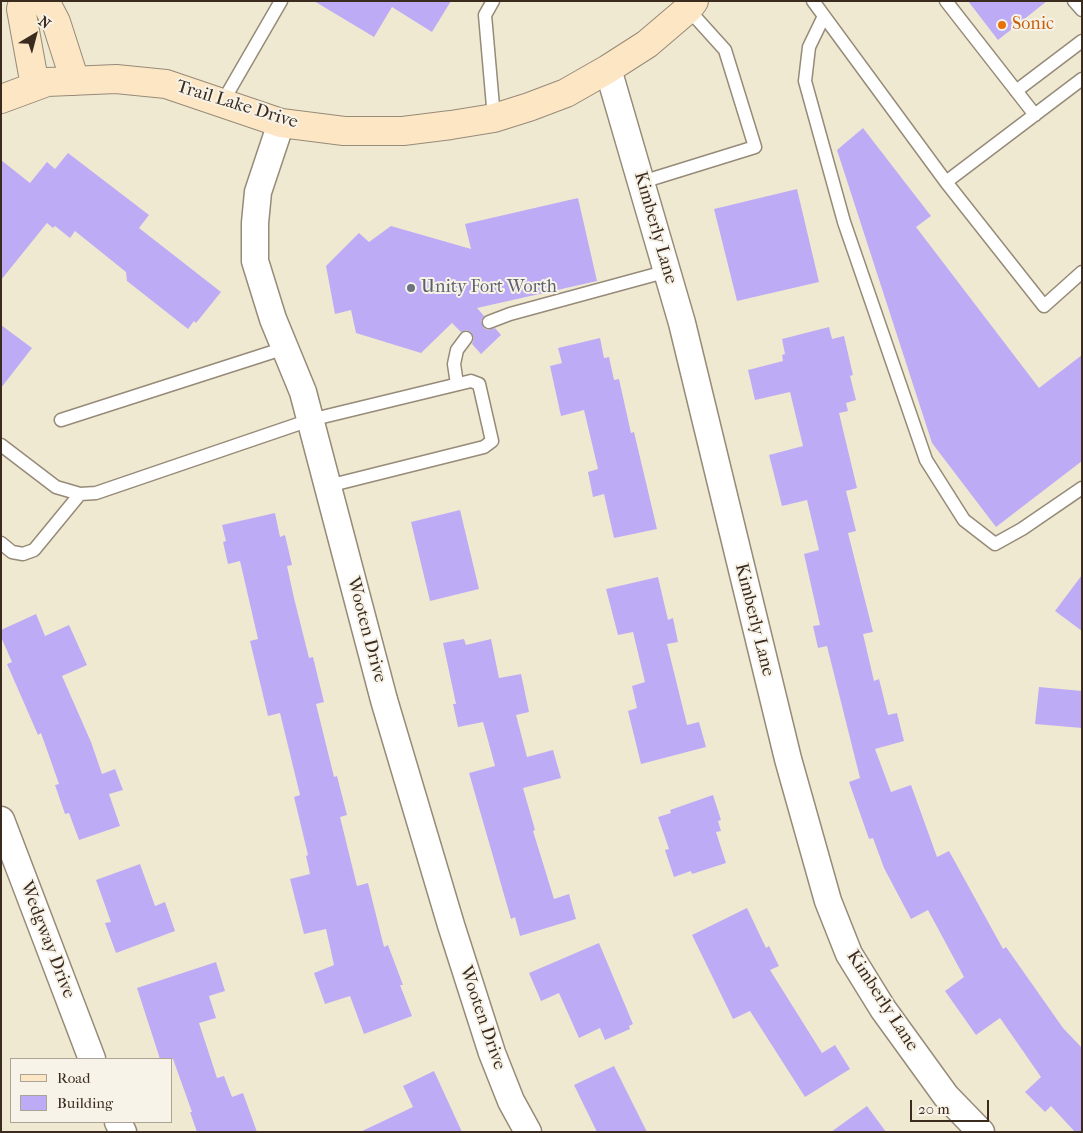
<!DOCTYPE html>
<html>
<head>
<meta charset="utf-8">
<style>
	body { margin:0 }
	#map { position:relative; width:1083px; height:1133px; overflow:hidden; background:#f0e9d2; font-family:"IM FELL French Canon",serif }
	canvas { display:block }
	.frame { position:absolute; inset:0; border:2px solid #3b2a1e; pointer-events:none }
	.legend { position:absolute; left:10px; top:1058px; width:162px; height:65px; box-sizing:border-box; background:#f7f3e8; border:1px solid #aca397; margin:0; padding:6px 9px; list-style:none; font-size:15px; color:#3b2a1e }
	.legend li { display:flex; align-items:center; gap:10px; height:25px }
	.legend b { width:25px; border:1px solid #aca397 }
	.north { position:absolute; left:10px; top:10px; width:50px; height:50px; -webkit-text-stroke:4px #f7f3e8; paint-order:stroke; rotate:37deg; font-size:14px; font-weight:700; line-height:20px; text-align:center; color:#3b2a1e }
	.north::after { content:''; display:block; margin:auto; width:18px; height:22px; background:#3b2a1e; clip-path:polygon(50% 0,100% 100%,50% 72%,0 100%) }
	.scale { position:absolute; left:910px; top:1100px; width:79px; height:22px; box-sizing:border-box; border:2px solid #3b2a1e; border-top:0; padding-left:6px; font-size:15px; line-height:18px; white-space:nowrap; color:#3b2a1e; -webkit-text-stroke:4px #f7f3e8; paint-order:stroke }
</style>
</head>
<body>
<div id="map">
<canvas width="1083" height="1133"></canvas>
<div class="frame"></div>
<ul class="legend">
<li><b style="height:6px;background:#fce6c4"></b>Road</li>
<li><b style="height:14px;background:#bdacf5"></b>Building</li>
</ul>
<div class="north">N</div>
<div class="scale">20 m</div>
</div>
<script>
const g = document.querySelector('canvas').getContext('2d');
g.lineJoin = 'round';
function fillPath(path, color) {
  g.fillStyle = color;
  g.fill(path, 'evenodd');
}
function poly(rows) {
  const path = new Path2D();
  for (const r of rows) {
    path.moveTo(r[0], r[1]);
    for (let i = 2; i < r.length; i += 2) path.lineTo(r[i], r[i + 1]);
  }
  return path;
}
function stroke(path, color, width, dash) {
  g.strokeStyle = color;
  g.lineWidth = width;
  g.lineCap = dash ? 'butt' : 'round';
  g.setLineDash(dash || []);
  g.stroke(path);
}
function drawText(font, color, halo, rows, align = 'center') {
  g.font = font + ' "IM FELL French Canon",serif';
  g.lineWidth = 4;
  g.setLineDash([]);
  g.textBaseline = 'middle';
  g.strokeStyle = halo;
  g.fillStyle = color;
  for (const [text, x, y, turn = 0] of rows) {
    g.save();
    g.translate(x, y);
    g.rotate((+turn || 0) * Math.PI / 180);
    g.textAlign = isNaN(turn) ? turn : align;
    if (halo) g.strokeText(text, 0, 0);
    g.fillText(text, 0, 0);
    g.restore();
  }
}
fillPath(poly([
	[314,1,451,1,432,32,392,7,374,37],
	[968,1,1047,1,998,40],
	[863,128,931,216,916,227,1039,388,1082,355,1082,461,996,527,932,443,837,150],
	[68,153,149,215,139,228,221,292,196,323,194,321,188,329,127,281,126,272,75,231,70,238,55,226,53,228,47,223,1,280,1,160,30,183,47,162,55,169],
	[797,189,819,282,737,301,714,209],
	[578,198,597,281,477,308,484,316,481,321,484,328,488,330,495,328,501,335,481,354,472,344,474,338,471,332,466,330,461,332,452,323,421,353,356,333,351,310,335,314,326,266,359,233,369,242,391,226,471,249,465,224],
	[1,325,32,348,1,388],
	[829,327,832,339,844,336,853,375,850,376,856,400,846,403,848,411,839,413,857,488,846,491,856,531,848,533,873,632,863,634,874,681,879,679,888,715,897,713,904,741,875,749,891,792,911,785,937,857,949,851,1003,949,1006,947,1063,1028,1082,1048,1082,1132,1075,1132,1051,1106,1045,1112,1025,1092,1041,1077,1000,1018,976,1035,945,991,964,977,928,910,911,919,884,868,873,838,869,839,849,782,860,778,827,646,818,648,813,626,820,625,804,554,819,550,807,500,782,506,769,455,803,446,790,392,755,400,748,370,783,361,782,355,785,354,782,339],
	[600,338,604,358,609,357,614,380,619,379,631,433,634,432,657,529,614,538,604,494,593,497,588,472,598,469,584,410,561,416,550,366,562,363,558,348],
	[460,510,479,589,430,601,411,522],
	[275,513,280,537,285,535,292,565,287,566,294,598,309,658,313,657,324,702,316,704,334,777,337,776,347,815,340,817,357,886,368,883,384,947,388,945,403,985,400,985,412,1016,364,1034,350,996,325,1004,314,973,334,965,326,929,304,934,290,879,310,874,306,856,308,855,294,797,300,795,280,713,268,716,250,641,258,639,240,561,228,564,223,542,226,541,222,525],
	[1082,575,1082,631,1055,611],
	[658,577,668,620,673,618,678,642,667,644,687,725,699,722,706,747,641,764,628,711,637,708,632,686,645,682,633,632,618,635,606,589],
	[36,614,45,636,69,625,87,665,62,676,91,742,102,774,115,769,123,790,109,794,120,826,79,840,69,813,65,814,55,785,59,784,41,733,38,735,7,664,12,662,1,637,1,630],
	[464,639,466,645,491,639,499,678,521,674,529,712,516,715,527,757,553,750,561,778,523,788,535,830,533,831,554,899,569,894,576,919,520,936,515,917,511,919,469,773,495,766,483,722,458,727,453,704,456,704,443,643],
	[1039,687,1082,691,1082,728,1035,724],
	[713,795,721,820,718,821,721,831,716,832,726,863,692,874,691,871,674,877,665,850,669,849,658,817,671,813,670,810],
	[140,864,155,906,165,902,175,931,116,953,105,923,111,922,96,880],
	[747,908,766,948,769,946,779,966,770,970,822,1053,835,1045,850,1069,805,1097,750,1011,733,1019,692,935],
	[599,943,633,1024,629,1026,630,1029,605,1040,600,1028,579,1038,559,993,541,1001,529,973],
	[216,962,225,991,209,996,216,1018,199,1023,217,1078,224,1076,232,1097,243,1093,257,1132,197,1132,190,1112,192,1112,173,1059,160,1059,137,988],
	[614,1066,647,1132,597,1132,574,1085],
	[434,1071,462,1132,360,1132,413,1107,403,1086],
	[867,1106,886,1132,831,1132]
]), '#bdacf5');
const lane = poly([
	[493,1,485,15,494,118],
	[813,1,946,182],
	[946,1,1035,115],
	[1074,1,1082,10],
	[824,16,809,47,805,81,844,222,926,460,964,520,995,544,1022,529,1082,488],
	[1082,79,946,182,1044,306,1082,272],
	[1016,91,1082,41],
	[222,103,281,1],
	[642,182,755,147,725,50,688,9],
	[489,322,510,314,668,271],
	[457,384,454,364,457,350,466,338],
	[61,420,285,348],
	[1,445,56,487,80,494,96,493,310,420,471,381,479,384,492,441,484,447,328,486],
	[1,543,12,552,23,554,34,550,80,494]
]);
const street = poly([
	[608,69,682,323,788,759,828,901,849,954,883,1009,946,1096,981,1132],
	[281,123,258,192,255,223,255,261,273,319,303,392,384,700,451,925,492,1053,511,1101,528,1132],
	[1,820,92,1059],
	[118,1122,123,1132]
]);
const secondary = poly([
	[23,1,21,9,35,86],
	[45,1,56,22,75,81],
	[1,99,47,82,116,79,166,84,281,123,344,131,403,131,451,125,494,118,529,107,566,93,608,69,647,44,688,9,694,1]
]);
stroke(lane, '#968a78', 15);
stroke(street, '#968a78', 29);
stroke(secondary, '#968a78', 30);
stroke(lane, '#fff', 12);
stroke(street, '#fff', 26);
stroke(secondary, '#fce6c4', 28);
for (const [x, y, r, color] of [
	[1002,25,5,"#e8710a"],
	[411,288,5,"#6b7280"]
]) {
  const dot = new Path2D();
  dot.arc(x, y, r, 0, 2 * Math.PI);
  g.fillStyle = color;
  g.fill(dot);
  stroke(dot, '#f7f3e8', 2);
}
drawText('18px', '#c56008', '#f7f3e8', [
	["Sonic",1012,25]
], 'left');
drawText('18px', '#3b2a1e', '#f7f3e8', [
	["Trail Lake Drive",237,105,17],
	["Kimberly Lane",655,228,74],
	["Kimberly Lane",754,620,76],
	["Wooten Drive",366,630,75],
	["Wedgway Drive",47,940,69],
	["Kimberly Lane",882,1001,57],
	["Wooten Drive",482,1018,71]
]);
drawText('18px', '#5b616d', '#f7f3e8', [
	["Unity Fort Worth",421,288]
], 'left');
</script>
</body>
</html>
